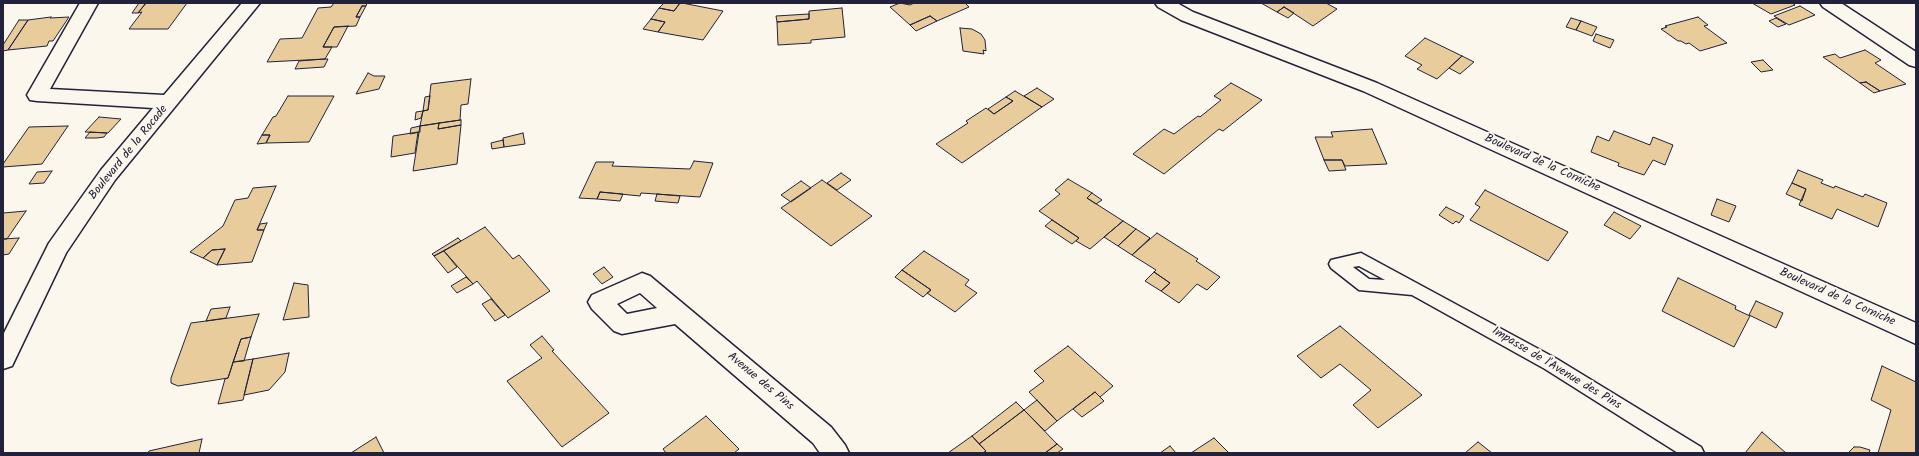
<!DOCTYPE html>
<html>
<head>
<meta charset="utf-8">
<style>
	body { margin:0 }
	#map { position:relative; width:1919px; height:456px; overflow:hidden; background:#fbf7ec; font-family:Kalam,sans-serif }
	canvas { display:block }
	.frame { position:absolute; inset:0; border:4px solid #22223b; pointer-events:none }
</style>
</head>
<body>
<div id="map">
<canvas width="1919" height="456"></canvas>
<div class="frame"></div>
</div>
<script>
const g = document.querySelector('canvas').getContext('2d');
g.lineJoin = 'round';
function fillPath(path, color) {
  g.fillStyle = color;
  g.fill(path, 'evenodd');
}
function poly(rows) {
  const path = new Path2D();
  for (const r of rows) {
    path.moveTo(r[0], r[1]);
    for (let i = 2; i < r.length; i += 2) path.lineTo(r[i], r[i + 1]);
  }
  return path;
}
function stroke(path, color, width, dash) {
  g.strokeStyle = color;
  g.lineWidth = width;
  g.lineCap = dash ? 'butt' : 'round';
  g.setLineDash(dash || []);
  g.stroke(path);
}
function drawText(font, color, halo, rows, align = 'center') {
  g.font = font + ' Kalam,sans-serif';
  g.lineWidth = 4;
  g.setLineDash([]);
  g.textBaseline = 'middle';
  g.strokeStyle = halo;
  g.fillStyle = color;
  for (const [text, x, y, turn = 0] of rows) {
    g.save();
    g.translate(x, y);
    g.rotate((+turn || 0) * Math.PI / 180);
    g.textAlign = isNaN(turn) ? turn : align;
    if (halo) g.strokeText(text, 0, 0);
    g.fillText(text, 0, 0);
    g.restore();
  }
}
const building = poly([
	[139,3,146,3,138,13,132,13,139,3],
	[146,3,187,3,168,29,129,29,142,12,138,13,146,3],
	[334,3,367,3,366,6,362,6,356,17,360,17,356,26,334,27,323,47,332,47,325,59,267,62,280,39,302,38,318,8,331,7,334,3],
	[664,3,680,3,674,11,659,8,664,3],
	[680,3,682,3,723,11,703,40,658,32,665,22,651,19,659,8,674,11,680,3],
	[900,3,910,5,914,3,965,3,969,7,937,21,930,16,910,25,890,7,900,3],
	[1261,3,1326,3,1337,9,1313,26,1284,7,1277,12,1261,3],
	[1752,3,1792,3,1795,5,1771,14,1752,3],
	[362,6,366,6,360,17,356,17,362,6],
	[1800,6,1815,15,1789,25,1774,16,1800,6],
	[1284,7,1294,13,1288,18,1277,12,1284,7],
	[842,8,845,37,811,40,811,43,778,45,777,22,809,19,809,11,842,8],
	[809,14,809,19,777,22,776,16,809,14],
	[930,16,937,21,916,31,910,25,930,16],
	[51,17,50,18,69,17,53,41,49,41,47,46,8,50,28,20,51,17],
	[1698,17,1708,25,1704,26,1727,43,1700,51,1689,43,1686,44,1681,41,1678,41,1661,29,1667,27,1665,26,1698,17],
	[1571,18,1581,21,1576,30,1566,27,1571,18],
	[1776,18,1786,24,1778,27,1769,21,1776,18],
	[651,19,665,22,658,32,643,29,651,19],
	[19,20,28,20,8,50,3,51,3,45,19,20],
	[1581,21,1597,27,1592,36,1576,30,1581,21],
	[348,26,337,47,323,47,334,27,348,26],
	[960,28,972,29,981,34,985,40,986,51,983,50,984,54,963,51,960,28],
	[1596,34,1614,40,1610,48,1593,41,1596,34],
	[1425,38,1462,56,1437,79,1417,69,1422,65,1405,56,1425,38],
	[1865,50,1881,60,1875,63,1906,84,1880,91,1866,82,1860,83,1823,57,1835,54,1840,58,1865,50],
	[1462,56,1474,62,1460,74,1449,68,1462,56],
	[325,59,328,59,324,67,295,69,299,61,325,59],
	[1763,60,1773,70,1761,72,1751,62,1763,60],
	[368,73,374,76,385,76,379,89,356,94,368,73],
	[471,79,468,104,461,105,460,120,420,126,423,111,428,110,431,84,471,79],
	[1866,82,1880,91,1874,93,1860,83,1866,82],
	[1231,83,1262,100,1223,131,1219,129,1164,174,1133,154,1164,129,1174,134,1198,116,1200,117,1221,100,1214,96,1231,83],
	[1037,88,1054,99,1042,107,1024,96,1037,88],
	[1015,91,1042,107,962,163,936,144,968,123,966,121,986,108,994,114,1013,101,1006,97,1015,91],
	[288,96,334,96,309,142,266,143,270,135,262,135,273,117,276,116,288,96],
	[430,96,428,110,423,111,425,97,430,96],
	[1006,97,1013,101,994,114,988,109,1006,97],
	[423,111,421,118,415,120,416,112,423,111],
	[99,117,121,119,108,133,85,132,99,117],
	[461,120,461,125,438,129,439,123,461,120],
	[439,123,438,129,461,125,457,164,413,171,420,126,439,123],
	[68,126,42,164,3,167,3,164,29,127,68,126],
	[420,126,420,132,410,134,411,128,420,126],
	[1372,129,1387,164,1345,166,1342,160,1324,160,1315,137,1333,137,1331,132,1372,129],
	[1614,131,1650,145,1653,137,1673,145,1665,165,1653,160,1644,175,1618,166,1619,163,1591,152,1597,136,1609,141,1614,131],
	[90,132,107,133,104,137,97,138,85,138,90,132],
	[418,132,415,153,391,157,393,136,418,132],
	[523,133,525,144,504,147,503,138,523,133],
	[262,135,270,135,266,143,257,144,262,135],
	[503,140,504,147,492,149,491,143,503,140],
	[1324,160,1342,160,1346,170,1329,171,1324,160],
	[694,161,713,163,700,197,641,193,640,196,600,192,597,199,579,198,596,162,614,162,612,166,690,169,694,161],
	[1798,170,1823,180,1821,183,1834,188,1835,186,1863,197,1865,194,1887,203,1878,227,1837,209,1832,219,1799,205,1806,189,1792,183,1798,170],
	[52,171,44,183,29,184,37,172,52,171],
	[841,173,851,180,837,190,827,183,841,173],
	[1068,179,1092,193,1087,198,1123,221,1090,249,1076,241,1079,238,1039,211,1060,194,1055,190,1068,179],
	[822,180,872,216,831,246,781,208,822,180],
	[801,181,811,188,791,202,781,195,801,181],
	[1792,183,1806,189,1802,201,1786,194,1792,183],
	[276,186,257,230,264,230,252,262,217,265,225,249,212,250,203,258,190,252,223,226,235,200,248,198,253,188,276,186],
	[1485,190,1568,232,1548,261,1470,220,1480,207,1475,204,1485,190],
	[600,192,623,194,620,201,597,199,600,192],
	[1092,193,1102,200,1096,204,1087,198,1092,193],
	[657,194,680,196,678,203,655,201,657,194],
	[1717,199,1736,206,1729,222,1711,215,1717,199],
	[1446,207,1464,216,1459,223,1456,221,1453,224,1439,215,1446,207],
	[26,211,7,239,3,239,3,213,26,211],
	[1614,212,1641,226,1630,239,1604,225,1614,212],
	[1052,220,1079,238,1072,244,1045,226,1052,220],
	[1123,221,1136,229,1118,246,1104,237,1123,221],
	[267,223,264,230,257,230,260,224,267,223],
	[485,227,513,259,519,255,550,291,508,318,477,281,473,284,444,251,485,227],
	[1136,229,1150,238,1132,255,1118,246,1136,229],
	[1157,233,1198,259,1196,261,1220,277,1207,290,1197,284,1179,303,1161,291,1170,283,1154,272,1156,270,1132,255,1157,233],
	[19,238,9,254,3,255,3,239,19,238],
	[458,238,461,241,434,256,432,254,458,238],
	[225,249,217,265,203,258,212,250,225,249],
	[444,251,457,267,448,273,434,256,444,251],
	[924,251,969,280,965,285,977,293,955,312,927,293,931,290,902,270,924,251],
	[604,267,613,277,602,284,593,274,604,267],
	[902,270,931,290,923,297,895,277,902,270],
	[1154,272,1170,283,1161,291,1145,281,1154,272],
	[466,277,473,284,457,293,451,286,466,277],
	[1678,278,1736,306,1735,309,1750,316,1734,347,1662,311,1678,278],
	[294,283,308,285,309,317,283,320,294,283],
	[491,299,505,315,495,321,482,304,491,299],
	[1756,301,1783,313,1776,328,1749,315,1756,301],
	[230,307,226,318,206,321,211,309,230,307],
	[259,314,251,337,241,339,228,378,178,386,171,383,171,378,191,323,259,314],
	[1340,326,1422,395,1378,428,1353,405,1371,390,1340,364,1321,378,1297,356,1340,326],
	[542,336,554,350,552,351,609,413,562,447,507,381,542,358,530,345,542,336],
	[251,337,244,361,233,362,241,339,251,337],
	[1068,346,1113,386,1100,397,1095,392,1057,421,1029,392,1044,381,1034,371,1068,346],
	[289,353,285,372,269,390,244,395,253,359,289,353],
	[253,359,243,400,218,404,225,379,228,378,233,362,253,359],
	[1882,366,1916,382,1916,453,1878,453,1891,410,1871,400,1882,366],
	[1095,392,1104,401,1082,417,1073,409,1095,392],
	[1037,400,1057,421,1045,431,1024,410,1037,400],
	[1016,402,1024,410,979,444,972,436,1016,402],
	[1024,410,1057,444,1045,453,983,453,986,451,979,444,1024,410],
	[706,416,739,449,734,453,666,453,663,449,706,416],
	[1762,432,1786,453,1745,453,1762,432],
	[972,436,986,451,983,453,948,453,972,436],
	[376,437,384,453,351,453,376,437],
	[1214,438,1229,453,1191,453,1214,438],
	[202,439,199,453,148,453,149,451,202,439],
	[1478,442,1492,453,1465,453,1478,442],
	[1057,444,1063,449,1057,453,1045,453,1057,444],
	[1170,446,1176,453,1160,453,1170,446],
	[1854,447,1860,447,1870,450,1869,453,1848,453,1854,447]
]);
fillPath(building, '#e8cc9c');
stroke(building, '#22223b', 1);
const service = poly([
	[1361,253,1557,359,1701,447,1704,453,1678,453,1545,369,1412,295,1359,290,1331,268,1329,264,1331,260,1361,253],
	[1359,266,1385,280,1369,279,1353,267,1359,266]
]);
const minor = poly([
	[80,3,98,3,50,89,164,95,242,3,260,3,115,180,66,253,12,366,3,369,3,335,49,243,101,170,153,108,37,101,30,100,27,95,80,3],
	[1155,3,1177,3,1193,12,1377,83,1916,323,1916,344,1363,91,1181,20,1158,7,1155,3],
	[1820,3,1841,3,1916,52,1916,67,1909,65,1823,7,1820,3],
	[642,273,650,276,831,427,845,445,849,453,820,453,813,443,675,324,622,334,614,331,592,309,588,302,592,295,642,273],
	[640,293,657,308,627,314,617,304,640,293]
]);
stroke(service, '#22223b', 3);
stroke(minor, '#22223b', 3);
fillPath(service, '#fbf7ec');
fillPath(minor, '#fbf7ec');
drawText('12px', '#22223b', '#fbf7ec', [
	["Boulevard de la Rocade",129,153,-51],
	["Boulevard de la Corniche",1542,164,24],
	["Boulevard de la Corniche",1837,298,24],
	["Impasse de l'Avenue des Pins",1556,369,31],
	["Avenue des Pins",760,382,40]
]);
</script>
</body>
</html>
